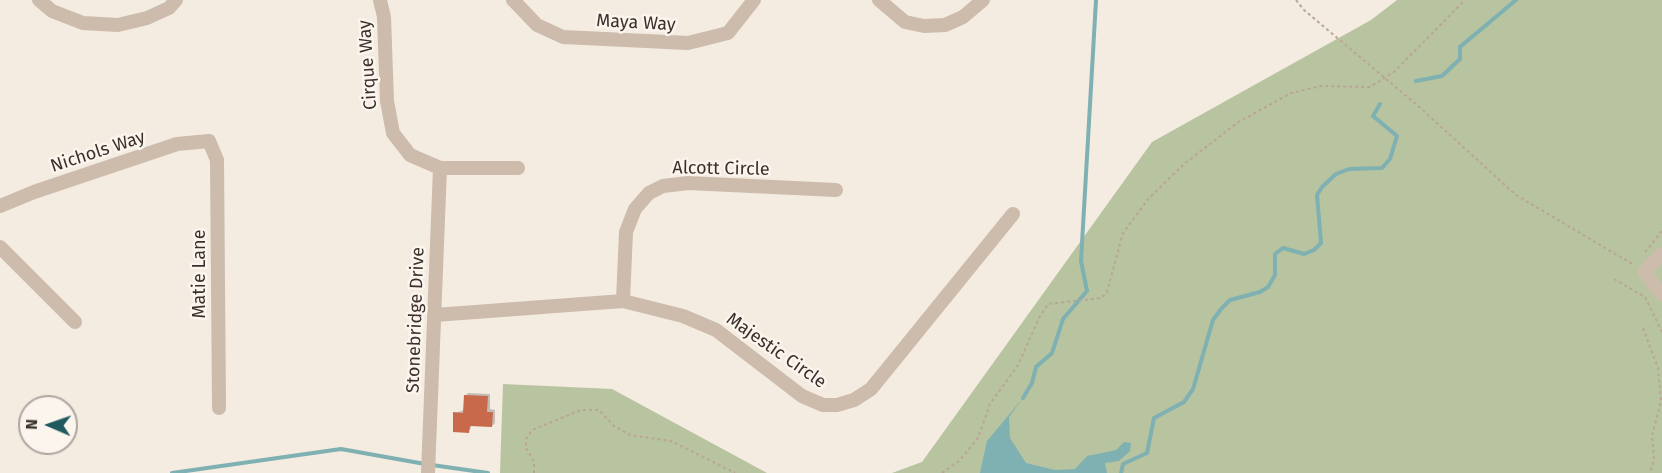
<!DOCTYPE html>
<html>
<head>
<meta charset="utf-8">
<style>
	body { margin:0 }
	#map { position:relative; width:1662px; height:473px; overflow:hidden; background:#f4ebe1; font-family:"Fira Sans",sans-serif }
	canvas { display:block }
	.north { position:absolute; left:18px; top:395px; width:60px; height:60px; box-sizing:border-box; background:#fbf5ee; border:2px solid #aea6a0; border-radius:50%; rotate:272deg; font-size:16px; font-weight:700; line-height:24px; text-align:center; color:#3b302b }
	.north::after { content:''; display:block; margin:auto; width:21px; height:27px; background:#1f5a5e; clip-path:polygon(50% 0,100% 100%,50% 72%,0 100%) }
</style>
</head>
<body>
<div id="map">
<canvas width="1662" height="473"></canvas>
<div class="north">N</div>
</div>
<script>
const g = document.querySelector('canvas').getContext('2d');
g.lineJoin = 'round';
function fillPath(path, color) {
  g.fillStyle = color;
  g.fill(path, 'evenodd');
}
function poly(rows) {
  const path = new Path2D();
  for (const r of rows) {
    path.moveTo(r[0], r[1]);
    for (let i = 2; i < r.length; i += 2) path.lineTo(r[i], r[i + 1]);
  }
  return path;
}
function stroke(path, color, width, dash) {
  g.strokeStyle = color;
  g.lineWidth = width;
  g.lineCap = dash ? 'butt' : 'round';
  g.setLineDash(dash || []);
  g.stroke(path);
}
function drawText(font, color, halo, rows, align = 'center') {
  g.font = font + ' "Fira Sans",sans-serif';
  g.lineWidth = 5;
  g.setLineDash([]);
  g.textBaseline = 'middle';
  g.strokeStyle = halo;
  g.fillStyle = color;
  for (const [text, x, y, turn = 0] of rows) {
    g.save();
    g.translate(x, y);
    g.rotate((+turn || 0) * Math.PI / 180);
    g.textAlign = isNaN(turn) ? turn : align;
    if (halo) g.strokeText(text, 0, 0);
    g.fillText(text, 0, 0);
    g.restore();
  }
}
fillPath(poly([
	[1397,0,1662,0,1662,473,892,473,922,462,1152,142,1371,20],
	[503,384,612,389,767,473,500,473]
]), '#b8c4a0');
fillPath(poly([
	[1023,398,1009,417,1010,438,1026,463,1055,470,1075,469,1087,456,1116,450,1124,442,1131,443,1130,451,1119,461,1105,463,1107,473,980,473,987,441]
]), '#7fb0b2');
fillPath(poly([
	[468,393,490,394,490,409,495,410,495,423,492,426,472,425,469,431,455,413,464,410,465,396]
]), '#0003');
stroke(poly([
	[1416,81,1442,76,1460,59,1460,47,1516,0],
	[1023,398,1032,383,1036,367,1052,353,1063,319,1087,291,1081,261,1096,0],
	[432,465,488,473],
	[172,473,341,449,425,464],
	[1121,473,1123,464,1147,453,1154,418,1184,402,1193,389,1213,320,1221,309,1230,300,1260,292,1268,287,1275,275,1275,254,1283,248,1304,254,1314,250,1321,243,1317,195,1322,187,1336,174,1349,169,1382,168,1390,159,1397,136,1373,116,1380,104]
]), '#7fb0b2', 4);
fillPath(poly([
	[464,395,488,396,487,412,493,412,492,427,470,426,469,433,453,432,453,412,463,413]
]), '#c8694b');
stroke(poly([
	[1296,0,1304,10,1417,105,1516,195,1634,265],
	[1645,252,1662,231],
	[1614,279,1645,297,1662,332],
	[1643,328,1658,368,1661,401,1652,436,1654,459,1650,473],
	[534,473,534,461,526,448,526,439,532,430,581,410,599,410,614,426,630,435,671,441,735,473],
	[942,473,960,460,978,438,990,404,1018,365,1040,316,1048,304,1101,298,1107,292,1123,233,1149,198,1184,164,1237,123,1291,93,1321,86,1370,87,1394,72,1465,0]
]), '#b9a596', 2, [3, 3]);
stroke(poly([
	[39,0,52,11,83,23,118,25,147,18,169,8,176,0],
	[380,0,384,17,387,101,393,133,410,155,440,168,518,168],
	[513,0,537,25,563,37,688,43,728,33,754,0],
	[879,0,905,22,924,26,945,25,963,17,983,0],
	[0,206,34,192,177,144,209,141,217,160,219,408],
	[0,247,75,322],
	[1662,254,1644,272,1662,294],
	[623,301,626,232,635,209,649,193,663,186,688,183,836,190],
	[435,315,623,301,683,316,716,330,802,396,823,405,837,405,854,400,871,389,1013,214],
	[428,473,440,168]
]), '#cdbbac', 14);
drawText('18px', '#3b302b', '#fbf5ee', [
	["Maya Way",636,23,3],
	["Cirque Way",368,65,-94],
	["Nichols Way",98,152,-18],
	["Alcott Circle",721,169,1],
	["Matie Lane",200,274,-90],
	["Stonebridge Drive",416,320,-88],
	["Majestic Circle",776,351,35]
]);
</script>
</body>
</html>
